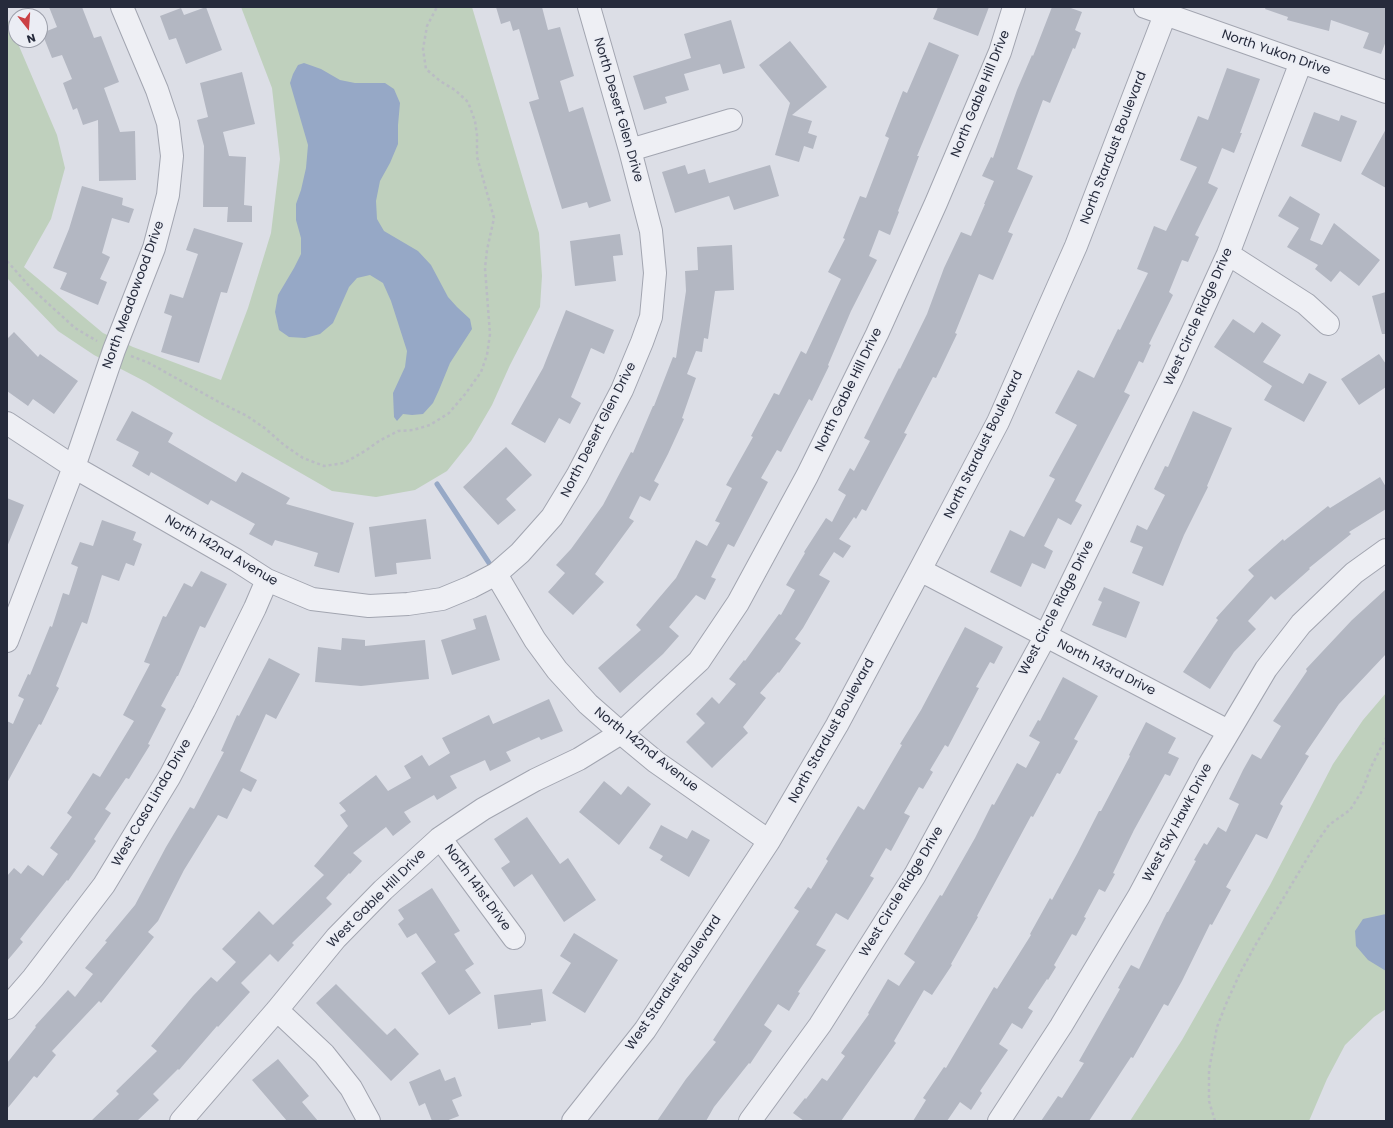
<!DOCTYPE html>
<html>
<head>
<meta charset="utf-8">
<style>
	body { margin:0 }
	#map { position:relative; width:1393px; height:1128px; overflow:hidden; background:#dcdee6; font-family:Poppins,sans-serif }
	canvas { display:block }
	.frame { position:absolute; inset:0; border:8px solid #262b3c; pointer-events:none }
	.north { position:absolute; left:8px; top:8px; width:40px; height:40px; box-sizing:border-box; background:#ebedf4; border:1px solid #9c9faa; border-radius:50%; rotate:163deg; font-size:11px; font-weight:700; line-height:16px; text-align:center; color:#262b3c }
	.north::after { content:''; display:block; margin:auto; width:14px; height:18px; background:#cb4044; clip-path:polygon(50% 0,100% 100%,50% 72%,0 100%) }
</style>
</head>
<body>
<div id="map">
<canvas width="1393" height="1128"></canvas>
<div class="frame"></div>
<div class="north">N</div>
</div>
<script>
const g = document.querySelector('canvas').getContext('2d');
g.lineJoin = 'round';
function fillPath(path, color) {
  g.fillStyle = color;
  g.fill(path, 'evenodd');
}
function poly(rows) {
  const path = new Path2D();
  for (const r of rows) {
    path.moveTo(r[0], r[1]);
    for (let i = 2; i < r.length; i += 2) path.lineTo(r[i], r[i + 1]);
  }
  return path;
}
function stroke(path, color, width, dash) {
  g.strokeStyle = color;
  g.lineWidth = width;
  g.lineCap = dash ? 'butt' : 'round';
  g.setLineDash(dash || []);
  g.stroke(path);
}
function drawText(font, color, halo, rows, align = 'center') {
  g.font = font + ' Poppins,sans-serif';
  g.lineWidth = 3.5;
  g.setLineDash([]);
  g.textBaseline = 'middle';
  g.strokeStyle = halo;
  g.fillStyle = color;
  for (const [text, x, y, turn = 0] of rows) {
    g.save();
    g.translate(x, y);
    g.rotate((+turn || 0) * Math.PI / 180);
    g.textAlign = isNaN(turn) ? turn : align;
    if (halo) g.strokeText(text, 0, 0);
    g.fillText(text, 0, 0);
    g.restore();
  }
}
fillPath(poly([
	[241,7,472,7,539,233,542,276,540,307,510,365,492,405,471,441,447,471,415,490,376,497,332,491,205,418,146,382,94,355,58,331,7,278,7,18,57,135,65,168,51,219,24,267,103,333,133,347,221,380,248,308,271,233,280,159,272,88],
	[1386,693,1386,1009,1374,1017,1345,1045,1327,1079,1309,1121,1130,1121,1182,1040,1270,885,1333,764,1363,720]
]), '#bfd0bd');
fillPath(poly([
	[304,63,321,69,340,80,355,83,385,83,394,89,400,103,398,125,398,144,390,163,380,181,376,201,377,219,384,231,418,251,431,265,448,297,457,307,470,319,472,329,450,363,439,390,433,403,423,414,412,415,403,414,397,421,394,417,393,393,405,367,407,351,391,301,383,283,370,275,357,278,349,287,333,323,320,334,305,338,289,337,279,330,275,312,278,295,294,268,301,254,301,238,296,220,296,204,301,190,306,168,308,145,290,83,293,74,298,65],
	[1386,914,1386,971,1368,960,1356,946,1355,931,1363,919]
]), '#96a8c6');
stroke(poly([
	[437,484,493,569]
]), '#96a8c6', 5);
fillPath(poly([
	[49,7,82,7,94,38,101,36,119,82,104,88,120,132,135,131,136,180,99,181,98,120,83,125,77,108,73,110,63,83,72,79,62,55,52,58,42,33,57,27],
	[206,7,222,50,186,64,176,38,169,40,160,16,181,8,184,15],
	[496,7,542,7,548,30,560,27,574,76,560,81,569,112,583,107,611,201,589,208,587,202,562,209,529,102,539,99,519,29,513,31,510,21,501,24],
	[938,7,989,7,978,36,933,19],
	[1052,7,1068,7,1082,12,1075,30,1081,33,1075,49,1073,48,1050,103,1043,100,1017,169,1033,176,1008,232,1013,234,993,280,979,274,955,333,957,334,936,378,933,377,904,433,907,434,866,511,862,509,856,519,854,517,839,539,851,546,843,558,834,552,819,575,830,581,803,628,795,639,801,643,779,673,778,672,760,693,766,698,743,727,748,733,712,768,686,742,705,723,696,714,712,697,719,704,736,684,729,679,744,660,745,661,779,614,781,615,795,590,786,585,805,553,804,552,826,518,832,522,846,495,838,490,850,468,854,471,870,441,864,438,899,368,900,369,927,314,944,268,961,232,971,236,985,204,984,204,994,181,982,176,991,157,993,158,1017,90,1032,55,1033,56],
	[1266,7,1386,7,1386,41,1381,54,1363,48,1369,33,1331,20,1329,31,1287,20,1288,17,1265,9],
	[731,20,745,68,723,74,720,64,684,74,689,90,665,97,667,103,644,110,633,76,691,58,684,34],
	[790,41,827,87,792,115,812,121,808,133,817,136,813,149,804,146,799,162,775,155,790,103,759,65],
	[929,42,959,55,917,156,919,156,898,211,899,212,890,235,879,230,869,256,877,260,851,311,828,365,829,366,812,401,809,399,781,452,777,450,761,478,768,482,734,547,728,544,711,577,716,579,705,600,696,595,669,627,679,636,663,654,620,693,598,668,641,630,636,625,676,578,696,540,707,546,720,523,715,521,732,488,726,485,753,437,751,436,774,393,779,395,801,351,806,354,841,279,828,272,845,239,843,238,860,196,866,198,889,138,885,136,903,91,907,93],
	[1227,68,1260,79,1240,133,1242,133,1234,153,1222,148,1208,183,1218,188,1195,235,1199,237,1188,262,1182,260,1169,292,1173,295,1149,344,1151,345,1143,363,1139,361,1124,392,1130,395,1075,501,1082,505,1071,525,1058,518,1044,546,1053,551,1045,569,1032,563,1021,587,990,572,1010,530,1024,537,1055,479,1049,476,1077,425,1055,413,1078,370,1094,378,1118,329,1120,330,1148,273,1137,269,1154,226,1166,231,1197,167,1180,160,1198,116,1208,120],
	[242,72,255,124,223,132,229,156,246,157,244,205,252,206,252,222,227,222,228,207,203,207,204,146,197,120,208,117,200,83],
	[1314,112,1339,121,1341,115,1357,121,1341,162,1301,146],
	[1386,129,1386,188,1361,174],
	[685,165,688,174,705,169,709,183,770,165,779,196,734,210,729,196,675,213,662,172],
	[82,186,123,198,122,205,134,209,129,223,112,218,102,253,110,257,100,279,107,282,98,305,60,289,67,273,53,268,69,229],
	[1290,196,1320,214,1310,240,1322,245,1334,223,1380,260,1359,286,1340,271,1331,282,1315,269,1318,265,1287,247,1299,228,1278,216],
	[194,228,243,243,227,293,221,292,199,363,161,352,172,316,164,313,170,294,183,298,198,254,186,250],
	[620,234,623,255,613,256,616,281,575,286,570,241],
	[732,245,734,290,715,291,708,339,704,338,702,352,696,351,687,374,696,378,682,418,684,419,668,454,654,481,659,484,650,501,640,496,629,518,634,521,595,574,604,582,573,615,548,592,565,573,556,565,571,549,603,505,631,452,633,453,653,406,654,406,673,357,676,358,686,291,685,271,698,270,697,247],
	[1386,292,1386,334,1382,334,1372,296],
	[566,310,614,330,604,354,591,348,571,397,581,403,570,424,559,418,545,443,511,424,543,368],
	[1233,319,1254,333,1262,322,1281,335,1263,362,1303,384,1309,373,1327,382,1304,422,1264,400,1272,386,1214,347],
	[14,332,38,357,40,354,78,381,54,414,33,399,28,406,7,391,7,339],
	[1379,354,1386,364,1386,387,1359,405,1341,379],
	[132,411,173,433,168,442,236,482,242,472,290,498,286,504,354,523,339,573,314,566,318,553,275,540,272,546,249,534,255,524,211,500,208,505,151,472,149,476,132,466,139,452,116,440],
	[1193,411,1232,428,1207,486,1208,487,1184,535,1163,586,1132,573,1143,547,1130,542,1137,525,1147,530,1165,495,1154,489,1165,466,1168,467],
	[506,447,532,475,506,499,516,510,498,525,463,487],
	[1380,477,1386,487,1386,509,1349,532,1351,534,1309,568,1310,569,1275,600,1271,596,1248,621,1256,629,1234,652,1210,689,1183,672,1218,620,1216,618,1254,576,1248,570,1283,539,1284,541,1328,506,1330,508],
	[7,498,24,505,7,547],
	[426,519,431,559,396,563,397,574,375,577,369,527],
	[102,520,136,532,133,540,142,544,134,566,126,563,119,581,102,575,87,624,82,622,56,686,59,688,41,725,39,724,7,783,7,721,13,724,24,699,18,696,28,674,30,675,50,626,52,627,63,593,69,595,78,567,71,564,80,542,93,546],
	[201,571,227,584,205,628,200,626,178,676,177,676,161,706,166,709,148,744,150,745,129,779,126,778,105,809,111,813,94,839,96,841,68,881,67,880,20,939,23,942,7,961,7,876,14,868,21,874,28,865,43,876,58,854,50,848,72,817,67,813,93,773,100,777,134,721,123,715,150,664,144,662,163,616,166,617,184,583,192,587],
	[1104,587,1140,602,1126,638,1092,625,1102,602,1098,600],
	[1386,589,1386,654,1339,704,1305,754,1309,756,1280,804,1283,806,1267,839,1256,834,1226,887,1231,890,1212,925,1210,924,1182,981,1168,1006,1164,1004,1133,1058,1131,1057,1089,1121,1041,1121,1058,1096,1062,1098,1084,1063,1079,1061,1120,989,1118,988,1131,965,1139,969,1167,912,1168,912,1196,861,1194,860,1204,843,1207,845,1218,827,1226,832,1239,804,1229,799,1243,770,1252,754,1261,759,1281,726,1273,721,1307,671,1306,669,1352,620],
	[486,615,500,660,452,675,441,640,476,629,473,619],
	[965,627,1003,647,994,664,990,662,976,687,979,688,948,747,945,745,930,770,933,772,923,789,919,787,904,813,910,816,891,851,886,848,870,876,874,878,863,896,848,920,836,913,816,945,826,950,798,992,800,993,789,1011,778,1004,764,1025,772,1031,750,1064,749,1063,714,1107,706,1121,657,1121,686,1079,716,1042,713,1040,799,911,794,908,808,887,811,889,828,861,826,859,858,806,864,810,902,745,900,744,921,710],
	[342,638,365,640,365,646,425,640,429,679,361,686,315,682,318,647,341,650],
	[269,658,300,674,276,719,266,714,240,771,257,780,251,792,243,788,227,819,218,815,184,870,158,921,148,932,154,937,101,1003,99,1001,52,1051,56,1055,37,1078,34,1076,7,1109,7,1063,36,1027,35,1026,68,990,75,997,93,974,85,968,107,942,105,941,135,905,166,847,190,807,194,809,224,752,221,751,237,715,239,716],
	[1063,677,1098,696,1074,739,1078,741,1060,774,1057,773,1033,817,1031,816,977,916,978,917,951,964,952,965,932,995,924,990,894,1041,896,1043,841,1121,804,1121,793,1113,805,1098,806,1099,822,1078,827,1081,845,1056,841,1053,869,1014,868,1013,888,979,899,986,915,962,904,954,940,895,942,896,975,838,992,804,994,805,1017,763,1026,768,1040,742,1029,736,1038,720,1040,721],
	[549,699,563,731,541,740,539,737,506,752,511,761,490,771,485,760,450,776,457,788,437,800,434,795,404,812,411,822,393,836,386,827,353,853,362,861,350,874,349,873,326,898,332,904,292,943,294,945,278,962,270,954,241,983,250,992,218,1027,217,1026,179,1070,178,1069,153,1094,159,1100,137,1121,91,1121,119,1094,116,1091,157,1051,151,1046,193,996,211,977,217,982,236,962,222,949,259,911,273,925,324,875,314,866,348,826,340,815,346,811,339,803,376,775,388,791,411,778,404,766,422,755,429,766,450,753,442,738,489,715,493,724],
	[1146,722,1176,738,1168,753,1179,758,1170,776,1165,774,1134,830,1113,873,1115,874,1105,892,1099,889,1084,917,1086,918,1076,936,1072,934,1054,965,1056,967,1048,980,1047,979,1028,1008,1033,1011,1022,1029,1012,1023,999,1044,1008,1050,980,1091,982,1093,971,1110,960,1102,947,1121,913,1121,926,1100,923,1098,944,1067,946,1068,994,987,997,989,1031,935,1030,934,1050,898,1052,900,1077,854,1099,811,1101,811,1130,756,1129,755],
	[604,781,621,795,628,786,651,804,619,845,579,812],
	[527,817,560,864,568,858,596,900,564,922,532,874,514,887,501,868,510,862,494,839],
	[661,825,687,839,692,830,710,840,689,877,660,860,663,856,649,848],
	[432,888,460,931,454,934,474,964,465,970,481,993,449,1015,421,973,436,962,416,933,407,938,398,924,404,919,398,910],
	[574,933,618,960,585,1013,552,993,571,963,560,956],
	[336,984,387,1035,395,1028,419,1054,391,1081,316,1003],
	[542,989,546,1021,531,1023,531,1025,498,1029,494,995],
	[278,1059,309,1096,302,1102,318,1121,287,1121,252,1080],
	[440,1069,445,1081,455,1077,462,1096,452,1100,459,1116,446,1121,432,1121,425,1103,419,1106,409,1082]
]), '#b3b7c2');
const minor = poly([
	[1145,7,1386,92],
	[630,150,731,120],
	[1228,254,1306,304,1328,324],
	[7,423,74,467,236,560,267,580,312,599,369,606,408,604,442,599,471,587,496,574,520,553,552,517,577,476,622,390,642,342,651,317,655,273,651,231,630,150,589,7],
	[920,570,1228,731],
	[496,574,535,640,557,670,588,704,621,733,656,762,769,841],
	[7,641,74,467,114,350,154,248,168,195,172,156,168,123,157,90,122,7],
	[440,838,514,938],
	[7,1008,33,978,104,885,170,776,204,711,255,608,267,580],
	[277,1010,324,1054,351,1088,369,1121],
	[181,1121,277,1010,336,938,383,890,440,838,483,809,535,780,579,759,621,733,699,661,738,603,807,476,877,334,936,203,1000,52,1014,7],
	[573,1121,645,1030,769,841,837,725,920,570,998,422,1076,246,1168,7],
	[750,1121,820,1025,915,875,1045,637,1171,379,1228,254,1301,62],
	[999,1121,1061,1026,1139,896,1209,765,1266,669,1301,624,1354,573,1386,550]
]);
stroke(minor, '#a2a5b0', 24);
stroke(poly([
	[7,261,30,287,75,328,97,341],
	[131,356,149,363,217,401,247,416,266,429,284,445,303,458,324,466,344,463,365,451,379,441,398,431,413,430,430,425,449,413,466,393,481,372,487,355,490,334,485,268,487,250,494,218,477,157,477,135,475,121,468,102,455,90,440,81,426,69,423,49,427,26,437,7],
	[1215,1121,1209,1101,1209,1070,1217,1027,1226,1004,1240,973,1256,944,1317,842,1329,825,1350,810,1362,791,1371,767,1386,738]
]), '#babcc4', 2.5, [3, 3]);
stroke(minor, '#eeeff4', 22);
drawText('13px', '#262b3c', '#ebedf4', [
	["North Yukon Drive",1276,53,19],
	["North Gable Hill Drive",981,94,-68],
	["North Desert Glen Drive",618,110,74],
	["North Stardust Boulevard",1114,148,-69],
	["North Meadowood Drive",134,295,-70],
	["West Circle Ridge Drive",1199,317,-66],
	["North Gable Hill Drive",849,390,-64],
	["North Desert Glen Drive",599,430,-63],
	["North Stardust Boulevard",984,445,-64],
	["North 142nd Avenue",221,551,30],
	["West Circle Ridge Drive",1057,608,-63],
	["North 143rd Drive",1106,668,27],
	["North Stardust Boulevard",832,731,-61],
	["North 142nd Avenue",646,750,38],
	["West Casa Linda Drive",152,803,-60],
	["West Sky Hawk Drive",1178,823,-62],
	["North 141st Drive",477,888,54],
	["West Circle Ridge Drive",902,892,-59],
	["West Gable Hill Drive",377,899,-45],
	["West Stardust Boulevard",674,983,-56]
]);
</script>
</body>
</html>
